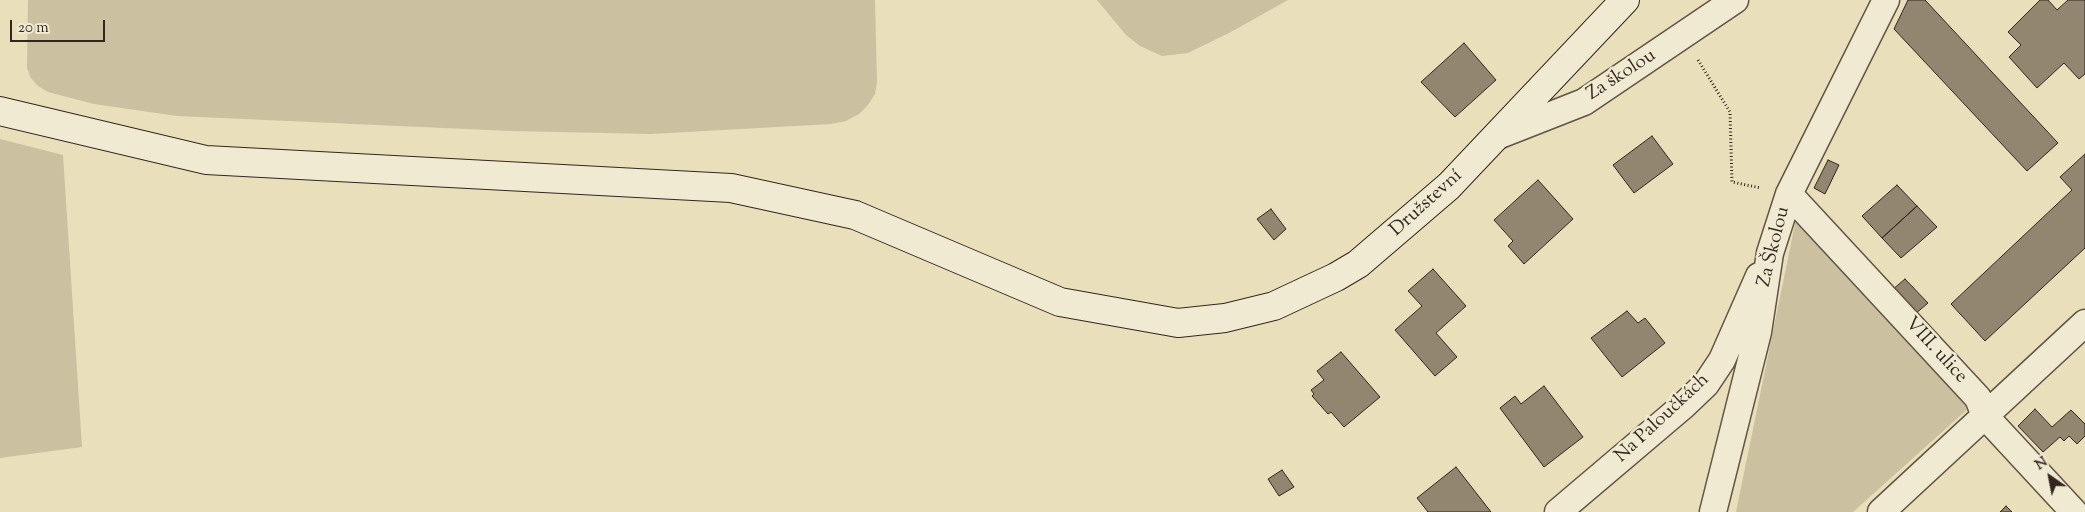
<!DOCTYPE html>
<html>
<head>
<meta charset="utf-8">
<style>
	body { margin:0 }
	#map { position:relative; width:2085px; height:512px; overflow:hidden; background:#eadfbb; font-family:"Sorts Mill Goudy",serif }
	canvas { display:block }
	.north { position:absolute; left:2025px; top:452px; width:50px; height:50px; -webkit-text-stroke:4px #f1ead3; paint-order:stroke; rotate:327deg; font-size:14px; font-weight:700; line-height:20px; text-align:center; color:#32261e }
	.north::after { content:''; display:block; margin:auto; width:18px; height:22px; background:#32261e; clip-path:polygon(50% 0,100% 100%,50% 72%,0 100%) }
	.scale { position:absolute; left:10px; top:20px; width:95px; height:22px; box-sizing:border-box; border:2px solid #32261e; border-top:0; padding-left:6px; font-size:15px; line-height:18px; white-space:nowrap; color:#32261e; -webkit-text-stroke:4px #f1ead3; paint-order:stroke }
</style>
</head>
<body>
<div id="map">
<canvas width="2085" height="512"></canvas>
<div class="north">N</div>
<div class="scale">20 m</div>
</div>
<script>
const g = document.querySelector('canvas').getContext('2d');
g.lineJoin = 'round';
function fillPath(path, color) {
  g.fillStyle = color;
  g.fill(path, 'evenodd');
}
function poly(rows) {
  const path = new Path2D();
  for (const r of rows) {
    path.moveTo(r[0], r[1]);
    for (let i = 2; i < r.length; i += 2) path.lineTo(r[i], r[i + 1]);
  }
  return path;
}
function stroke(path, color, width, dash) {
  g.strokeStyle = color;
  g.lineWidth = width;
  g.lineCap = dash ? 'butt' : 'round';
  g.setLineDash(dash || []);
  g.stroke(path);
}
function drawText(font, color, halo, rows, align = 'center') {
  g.font = font + ' "Sorts Mill Goudy",serif';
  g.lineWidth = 5;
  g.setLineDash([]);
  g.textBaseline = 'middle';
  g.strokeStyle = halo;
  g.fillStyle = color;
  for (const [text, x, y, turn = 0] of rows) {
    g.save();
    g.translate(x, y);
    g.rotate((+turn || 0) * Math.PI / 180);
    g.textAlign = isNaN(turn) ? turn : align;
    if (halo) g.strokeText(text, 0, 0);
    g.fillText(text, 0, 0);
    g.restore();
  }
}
fillPath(poly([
	[28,0,875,0,877,82,875,94,868,105,859,114,846,121,831,124,651,134,510,131,177,116,94,104,48,92,38,86,31,78,27,68],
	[1097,0,1288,0,1231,32,1188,53,1162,56,1140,46,1126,35],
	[0,139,63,155,82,447,0,458],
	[1796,219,1970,407,1853,512,1736,512]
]), '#cbc0a0');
const building = poly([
	[1908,0,1925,0,2058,143,2027,171,1894,29,1908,0],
	[2040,0,2048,0,2057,10,2068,0,2085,0,2085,74,2079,79,2064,63,2037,88,2009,57,2021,45,2008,32,2040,0],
	[1464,43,1496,80,1455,117,1421,82,1464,43],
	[1652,136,1673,164,1634,193,1613,165,1652,136],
	[2085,154,2085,248,1985,341,1951,304,2072,190,2060,177,2085,154],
	[1828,160,1839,165,1825,194,1814,188,1828,160],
	[1538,180,1573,219,1524,264,1508,246,1513,241,1494,220,1538,180],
	[1897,185,1917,206,1882,238,1862,216,1897,185],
	[1917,206,1937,227,1901,258,1882,238,1917,206],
	[1271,209,1286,229,1274,240,1257,219,1271,209],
	[1433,269,1466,306,1436,333,1457,357,1435,376,1395,330,1422,306,1408,291,1433,269],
	[1905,279,1928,303,1914,315,1892,290,1905,279],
	[1627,311,1638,323,1645,318,1665,343,1622,377,1591,338,1627,311],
	[1341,352,1380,397,1344,427,1331,412,1328,414,1312,396,1314,394,1311,390,1324,380,1317,371,1341,352],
	[1544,386,1583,437,1544,467,1500,408,1515,396,1521,404,1544,386],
	[2035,409,2052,427,2071,410,2085,424,2085,436,2077,444,2069,436,2064,441,2060,437,2043,452,2018,426,2035,409],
	[1456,467,1491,512,1428,512,1417,498,1456,467],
	[1282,470,1294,487,1279,496,1268,479,1282,470],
	[2006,506,2012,512,2000,512,2006,506]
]);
fillPath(building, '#928670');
stroke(building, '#32261e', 1);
const street = poly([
	[1500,135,1584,102,1735,0],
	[1789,194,1978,398,1985,416,2074,512],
	[1558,512,1683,406,1706,384,1722,360,1759,276],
	[1713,512,1758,332,1770,253,1789,194,1886,0],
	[1881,512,2085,323]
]);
const secondary = poly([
	[0,111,206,160,731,188,855,215,1060,302,1178,323,1225,318,1274,306,1336,277,1358,264,1449,186,1625,0]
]);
stroke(street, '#605445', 29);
stroke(secondary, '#32261e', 30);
stroke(poly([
	[1698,60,1730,112,1732,182,1761,188]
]), '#32261e', 3, [1, 2.5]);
stroke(street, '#f1ead3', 26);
stroke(secondary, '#f1ead3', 28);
drawText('19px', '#32261e', '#f1ead3', [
	["Za školou",1622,76,-33],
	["Družstevní",1427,204,-42],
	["Za Školou",1775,247,-76],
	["VIII. ulice",1935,351,47],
	["Na Paloučkách",1663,419,-43]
]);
</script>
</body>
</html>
